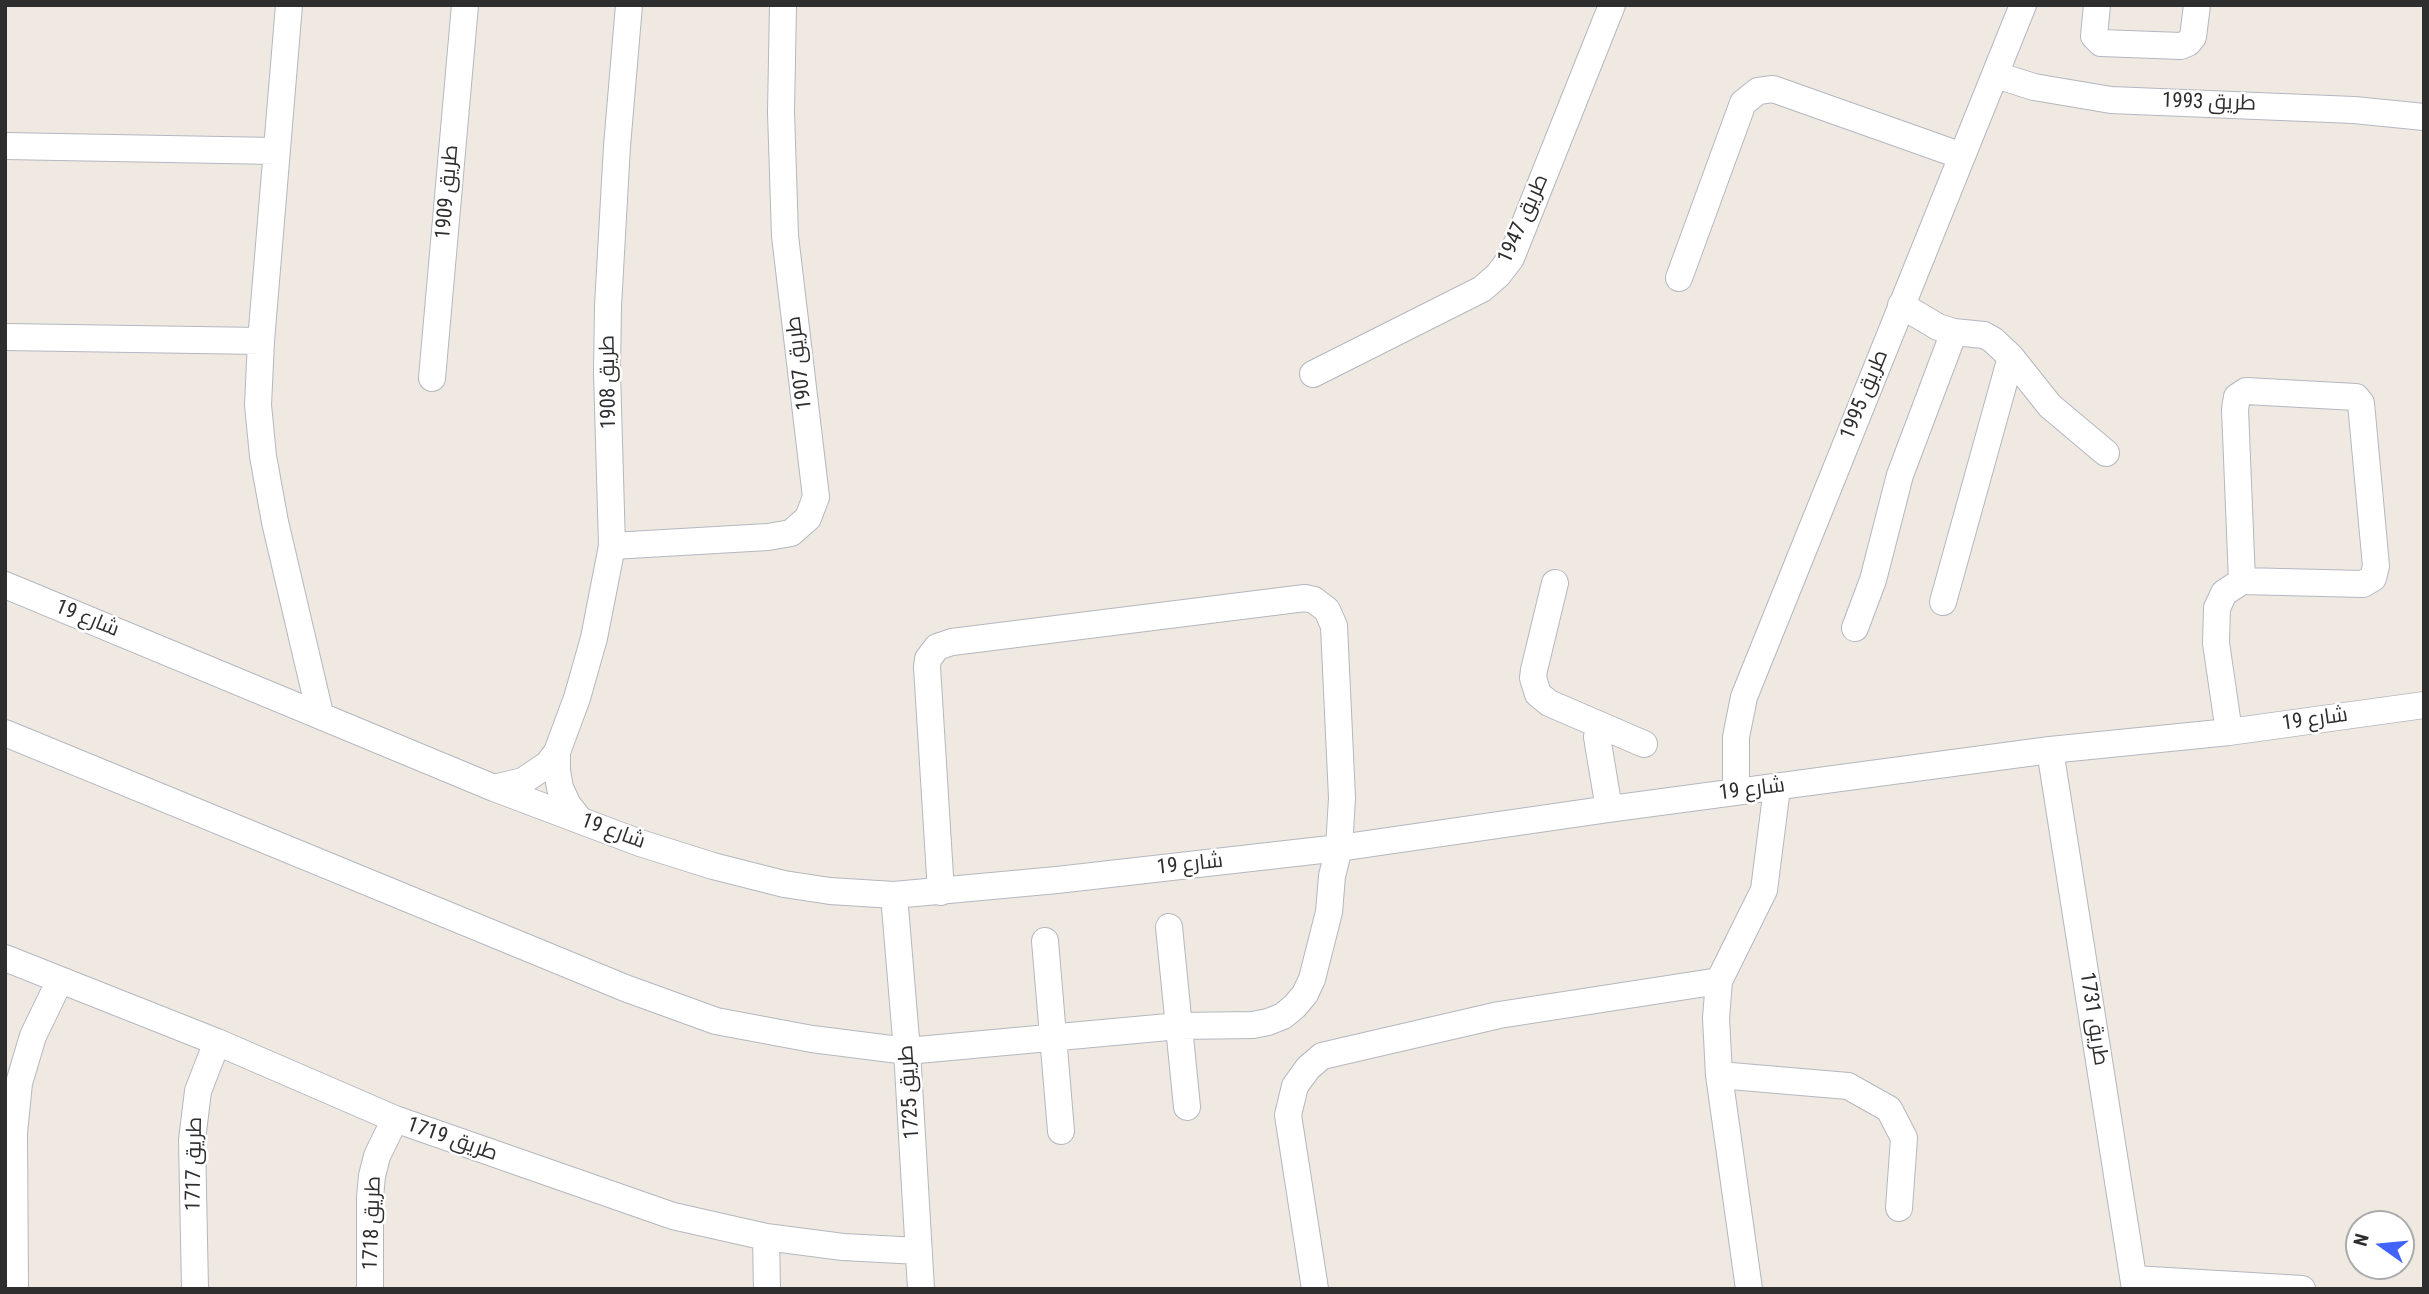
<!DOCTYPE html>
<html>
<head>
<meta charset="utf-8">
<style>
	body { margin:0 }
	#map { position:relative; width:2429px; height:1294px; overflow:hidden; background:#efe9e1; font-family:"Roboto Condensed",sans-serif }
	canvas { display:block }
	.frame { position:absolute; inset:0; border:7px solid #2e2e2e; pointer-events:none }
	.north { position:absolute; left:2345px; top:1210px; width:70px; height:70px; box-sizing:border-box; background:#fff; border:2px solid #ababab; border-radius:50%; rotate:285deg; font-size:19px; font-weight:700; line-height:28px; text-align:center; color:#2e2e2e }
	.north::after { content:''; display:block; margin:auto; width:24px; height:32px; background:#4264fb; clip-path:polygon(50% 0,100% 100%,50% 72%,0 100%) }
</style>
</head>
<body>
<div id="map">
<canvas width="2429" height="1294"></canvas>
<div class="frame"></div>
<div class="north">N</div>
</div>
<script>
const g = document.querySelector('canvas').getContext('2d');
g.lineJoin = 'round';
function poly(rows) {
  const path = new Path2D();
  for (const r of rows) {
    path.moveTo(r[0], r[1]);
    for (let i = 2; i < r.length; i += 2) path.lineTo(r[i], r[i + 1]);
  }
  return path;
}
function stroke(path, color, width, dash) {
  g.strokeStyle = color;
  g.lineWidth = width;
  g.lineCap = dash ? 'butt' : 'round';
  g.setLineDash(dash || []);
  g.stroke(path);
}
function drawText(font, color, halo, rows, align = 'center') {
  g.font = font + ' "Roboto Condensed",Cairo,sans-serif';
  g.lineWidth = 5;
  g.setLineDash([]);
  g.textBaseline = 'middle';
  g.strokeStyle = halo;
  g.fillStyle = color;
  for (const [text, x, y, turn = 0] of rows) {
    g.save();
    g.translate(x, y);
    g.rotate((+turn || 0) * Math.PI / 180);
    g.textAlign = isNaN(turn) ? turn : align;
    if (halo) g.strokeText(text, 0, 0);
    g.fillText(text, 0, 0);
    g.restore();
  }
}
const minor = poly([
	[289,5,261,341,258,405,263,456,275,522,320,714],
	[2097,5,2094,36,2101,43,2181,46,2188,43,2193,37,2197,5],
	[1996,75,2034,87,2111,100,2354,110,2424,117],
	[5,146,276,151],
	[1679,278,1743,103,1758,91,1773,89,1962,156],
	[1901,305,1938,327,1954,332,1984,335,1993,340,2011,357,2050,406,2106,453],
	[5,337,261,341],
	[1313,374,1482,289,1498,275,1511,258,1612,5],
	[432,378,465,5],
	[612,546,768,537,791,533,808,518,816,497,785,236,781,112,783,5],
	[1555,583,1534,670,1533,678,1538,694,1549,703,1644,744],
	[5,585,494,788,640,843,713,866,784,884,830,891,894,895,1057,880,1339,848,1609,809,2050,750,2229,732,2424,705],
	[1943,602,2011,357],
	[1855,628,1873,580,1900,475,1954,332],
	[1600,725,1597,737,1609,809],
	[2229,732,2216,643,2217,608,2224,593,2242,581,2363,584,2373,578,2376,566,2361,403,2356,397,2246,391,2237,397,2235,409,2242,581],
	[5,733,625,988,716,1021,812,1039,907,1051,1179,1026,1253,1025,1268,1022,1283,1016,1295,1006,1305,994,1312,979,1329,912,1332,876,1339,848,1342,798,1334,626,1327,610,1314,600,1305,598,952,642,937,647,928,659,927,667,941,892],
	[2050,750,2135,1289],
	[557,752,557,771,560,788,568,805,579,819],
	[494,788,523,781,548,764,557,752,577,698,594,638,612,546,607,372,608,306,617,146,629,5],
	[1736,792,1736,737,1744,697,2023,5],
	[894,895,907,1051,921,1289],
	[1169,927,1187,1107],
	[1045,941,1061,1131],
	[5,958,217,1042,395,1119,673,1216,766,1237,843,1247,919,1251],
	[1719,981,1716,1018,1719,1075,1749,1289],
	[1719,1075,1848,1086,1889,1109,1904,1138,1899,1208],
	[766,1237,767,1289],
	[2134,1279,2302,1289],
	[15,1289,14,1133,19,1083,33,1036,60,980],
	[195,1289,192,1140,198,1091,217,1042],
	[370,1289,370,1197,372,1176,377,1156,395,1119],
	[1315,1289,1288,1115,1295,1086,1308,1068,1322,1056,1499,1015,1719,981,1764,890,1777,788]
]);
stroke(minor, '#b4b7c1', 28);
stroke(minor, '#fff', 26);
drawText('21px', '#2e2e2e', '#fff', [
	["طريق 1993",2209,103,2],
	["طريق 1909",448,192,-85],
	["طريق 1947",1524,219,-66],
	["طريق 1907",800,363,-97],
	["طريق 1908",609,382,-91],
	["طريق 1995",1865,395,-68],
	["شارع 19",87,619,22],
	["شارع 19",2315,720,-8],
	["شارع 19",1752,790,-7],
	["شارع 19",613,832,20],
	["شارع 19",1190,865,-6],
	["طريق 1731",2093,1019,81],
	["طريق 1725",910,1092,-94],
	["طريق 1719",452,1140,19],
	["طريق 1717",195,1164,-89],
	["طريق 1718",373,1223,-88]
]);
</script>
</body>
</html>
